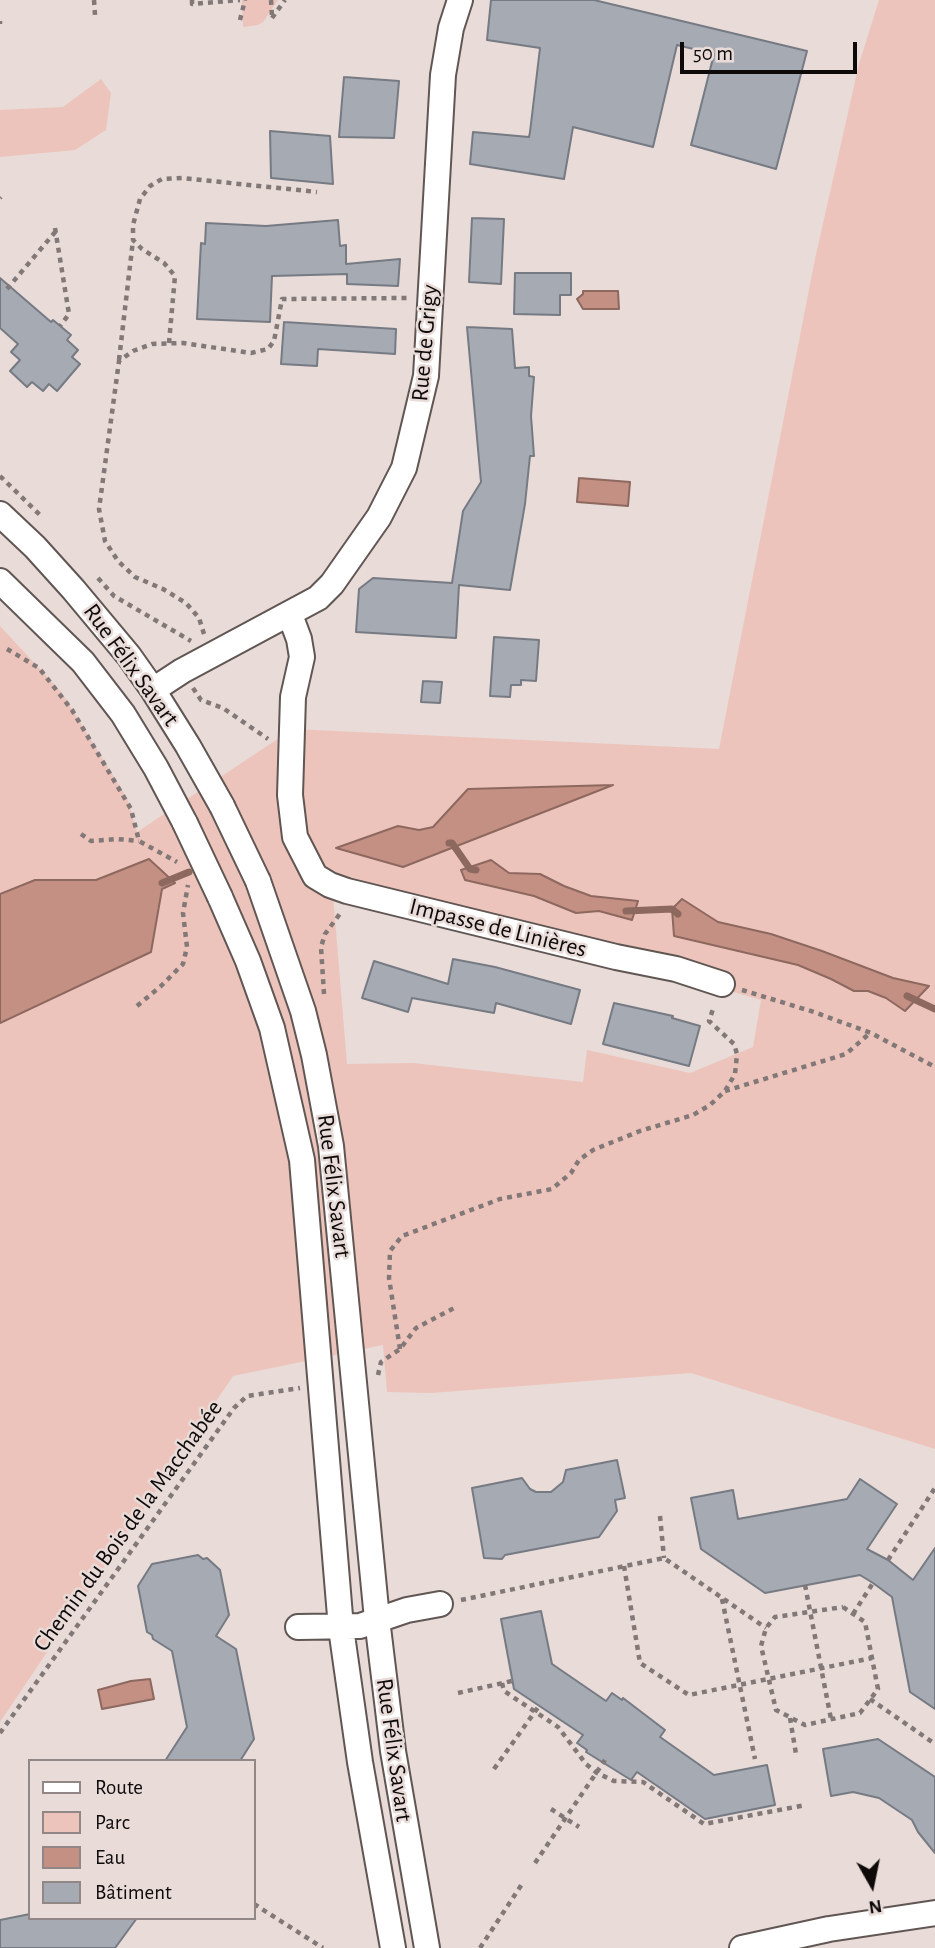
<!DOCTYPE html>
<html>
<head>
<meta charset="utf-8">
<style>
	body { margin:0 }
	#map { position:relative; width:935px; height:1948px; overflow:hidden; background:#e8dbd8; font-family:"Alegreya Sans",sans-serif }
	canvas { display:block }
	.legend { position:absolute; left:28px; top:1759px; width:228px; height:161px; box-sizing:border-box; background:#e8dbd8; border:2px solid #918786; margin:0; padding:9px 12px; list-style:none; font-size:21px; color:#0e0a0a }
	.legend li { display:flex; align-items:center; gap:14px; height:35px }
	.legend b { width:35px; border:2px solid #918786 }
	.north { position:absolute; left:837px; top:1850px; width:70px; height:70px; -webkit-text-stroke:5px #e8dbd8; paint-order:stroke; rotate:171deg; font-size:19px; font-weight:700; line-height:28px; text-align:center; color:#0e0a0a }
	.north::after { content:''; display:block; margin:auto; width:24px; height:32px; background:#0e0a0a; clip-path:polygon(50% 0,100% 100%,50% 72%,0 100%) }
	.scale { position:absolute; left:680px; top:42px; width:177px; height:32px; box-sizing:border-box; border:4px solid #0e0a0a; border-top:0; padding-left:9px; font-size:21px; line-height:24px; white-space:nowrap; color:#0e0a0a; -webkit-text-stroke:5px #e8dbd8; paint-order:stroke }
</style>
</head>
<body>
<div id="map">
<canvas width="935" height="1948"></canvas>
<ul class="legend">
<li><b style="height:9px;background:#fff"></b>Route</li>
<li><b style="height:19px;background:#edc4bb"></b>Parc</li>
<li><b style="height:19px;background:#c49083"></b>Eau</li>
<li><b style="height:19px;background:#a6aab3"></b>Bâtiment</li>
</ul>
<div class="north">N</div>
<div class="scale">50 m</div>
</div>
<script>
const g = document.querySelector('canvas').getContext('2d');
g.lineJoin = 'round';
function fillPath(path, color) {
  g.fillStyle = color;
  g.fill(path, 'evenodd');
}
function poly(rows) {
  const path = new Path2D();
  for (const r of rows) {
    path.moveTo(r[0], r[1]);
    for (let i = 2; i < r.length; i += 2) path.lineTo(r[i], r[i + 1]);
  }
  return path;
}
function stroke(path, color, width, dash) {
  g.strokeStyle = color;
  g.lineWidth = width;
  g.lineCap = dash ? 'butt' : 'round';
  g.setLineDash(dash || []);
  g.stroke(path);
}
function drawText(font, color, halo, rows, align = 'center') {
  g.font = font + ' "Alegreya Sans",sans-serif';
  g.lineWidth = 5;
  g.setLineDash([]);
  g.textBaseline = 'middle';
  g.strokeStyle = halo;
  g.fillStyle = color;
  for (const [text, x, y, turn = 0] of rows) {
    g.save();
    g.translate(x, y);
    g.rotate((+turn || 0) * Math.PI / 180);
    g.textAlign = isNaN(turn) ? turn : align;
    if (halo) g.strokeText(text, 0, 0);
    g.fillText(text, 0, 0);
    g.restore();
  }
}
fillPath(poly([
	[242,0,278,0,263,22,258,25,243,27],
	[879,0,935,0,935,1449,691,1373,431,1393,387,1392,383,1345,233,1376,0,1722,0,626,62,693,127,798,137,832,293,729,719,749,815,259,859,64],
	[333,895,672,974,761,1000,753,1047,690,1073,587,1050,583,1082,413,1063,347,1064],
	[101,79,111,93,106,130,75,150,0,157,0,110,63,107]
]), '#edc4bb');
const water = poly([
	[583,291,618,291,619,309,583,309,577,299,583,294,583,291],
	[579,478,630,482,628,506,577,502,579,478],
	[613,785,403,867,336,848,398,826,419,830,433,827,468,789,613,785],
	[149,859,175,883,162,889,151,952,0,1023,0,894,35,880,96,880,149,859],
	[491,860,509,873,540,874,564,886,591,896,638,901,632,920,599,911,576,913,534,896,465,880,461,870,491,860],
	[682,899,718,922,771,934,822,951,893,978,929,986,905,1011,886,998,868,991,854,991,831,979,798,965,674,936,672,909,682,899],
	[150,1679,154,1699,102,1709,98,1690,131,1681,150,1679]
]);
fillPath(water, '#c49083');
stroke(water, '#8d685f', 2);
stroke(poly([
	[449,843,452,843,470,869,476,870],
	[162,883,189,872],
	[626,911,672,909,678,914],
	[907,996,935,1009]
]), '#8d685f', 7);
const building = poly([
	[491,0,594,0,807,51,776,169,691,145,714,54,677,45,653,147,573,127,564,179,470,164,473,132,529,137,530,132,540,48,487,40,491,0],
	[344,77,399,81,394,138,339,137,344,77],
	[270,131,330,136,333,184,271,178,270,131],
	[472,218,504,219,501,284,469,282,472,218],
	[338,220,340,246,346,245,346,264,400,259,398,286,347,284,347,274,272,276,270,322,197,319,201,243,205,244,206,223,266,226,338,220],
	[515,273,571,273,571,295,560,295,560,315,514,314,515,273],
	[0,278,51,322,53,320,71,335,67,340,78,350,72,357,80,364,57,391,49,384,43,391,32,382,27,387,10,371,20,360,11,352,18,344,0,328,0,278],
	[284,322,396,329,395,354,318,349,317,366,281,364,284,322],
	[467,327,512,329,515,368,529,367,529,376,534,377,531,416,534,456,530,456,525,504,510,590,459,585,456,638,356,632,359,589,373,578,452,583,463,511,481,482,467,327],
	[494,637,539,640,536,681,521,680,521,685,511,685,510,697,490,696,494,637],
	[423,681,442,682,440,703,421,702,423,681],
	[453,959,495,967,580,990,571,1024,496,1003,494,1013,412,998,408,1012,362,998,374,961,448,984,453,959],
	[614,1003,673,1016,672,1018,700,1026,689,1066,603,1044,614,1003],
	[617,1460,625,1498,615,1500,617,1511,599,1537,505,1555,502,1559,484,1558,472,1488,522,1478,530,1489,536,1492,551,1492,563,1482,566,1470,617,1460],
	[860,1479,897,1504,867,1549,888,1560,913,1580,935,1548,935,1709,910,1692,892,1597,873,1583,860,1575,765,1593,701,1549,691,1498,733,1490,738,1519,847,1499,860,1479],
	[198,1555,203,1559,207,1558,220,1570,229,1615,216,1636,236,1649,254,1739,240,1761,165,1761,187,1727,172,1651,153,1639,152,1635,147,1632,138,1586,152,1564,198,1555],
	[541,1611,552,1664,606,1701,612,1693,622,1700,623,1698,665,1730,660,1737,714,1775,767,1765,775,1805,705,1819,637,1772,631,1780,586,1752,587,1750,577,1743,583,1735,514,1689,501,1619,541,1611],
	[878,1739,935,1777,935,1853,918,1832,912,1820,879,1798,853,1792,831,1796,823,1749,878,1739],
	[30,1914,30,1918,137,1918,115,1948,0,1948,0,1920,30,1914]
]);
fillPath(building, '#a6aab3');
stroke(building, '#767a83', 2);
const minor = poly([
	[0,514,35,547,73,589,129,656,153,690,188,746,222,806],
	[0,581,83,662,123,714,156,768,185,823],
	[290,615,299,639,302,657,293,697,290,795,295,837,315,876,330,885,347,891,616,957,676,969,722,984],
	[153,690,182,671,318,598,332,584,379,517,404,468,426,376,443,75,451,28,460,0],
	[258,881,303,1011,314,1055,331,1146,377,1619,393,1751,427,1948],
	[220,897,248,961,272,1028,302,1160,341,1628,360,1762,393,1948],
	[298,1627,360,1626,407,1610,440,1604],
	[742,1948,829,1929,935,1913]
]);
stroke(minor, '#605653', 28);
stroke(poly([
	[94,0,95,15],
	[192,0,192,4,240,0],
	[271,0,272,17],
	[272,18,285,0],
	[240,20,245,0],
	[0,21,0,24],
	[0,198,1,197],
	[55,228,69,314,60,326],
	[7,289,56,231],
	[169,343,175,276,164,263,142,249,133,240,133,225,140,199,150,186,162,179,182,178,317,192],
	[119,360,133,240],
	[0,476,42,517],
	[98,578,114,596,191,641],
	[204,634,199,618,186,603,163,589,135,577,118,561,105,541,99,509,119,361,133,351,152,344,183,343,251,353,268,349,274,341,282,299,407,298],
	[7,649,39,668,72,710,131,809,139,841,177,862],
	[193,688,201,700,223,708,268,739],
	[81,834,91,841,117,839,139,841],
	[742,990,814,1012,871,1033,935,1067],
	[324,994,321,947,325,934,342,911],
	[137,1006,161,986,183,964,187,947,183,913,188,885],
	[725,1091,846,1054,870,1033],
	[400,1349,389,1278,390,1251,402,1236,500,1199,552,1189,571,1173,579,1160,593,1150,640,1131,693,1115,710,1105,725,1091,735,1074,737,1054,734,1044,709,1021,714,1006],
	[378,1375,381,1362,400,1349,416,1328,456,1307],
	[660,1516,664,1558],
	[888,1560,935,1488],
	[624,1566,640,1663,689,1695,872,1658],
	[805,1585,831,1719],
	[722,1599,755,1759],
	[461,1600,664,1558,766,1628],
	[843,1607,865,1622,878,1689,860,1713,805,1725,776,1710,761,1646,766,1628,775,1617,843,1607],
	[853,1614,873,1583],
	[502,1683,504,1691,558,1727,586,1764,597,1773,614,1781,643,1782,704,1824,806,1805],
	[458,1693,512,1681],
	[870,1699,935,1744],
	[790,1718,796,1754],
	[0,1733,234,1408,247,1396,300,1388],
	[494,1769,539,1706],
	[551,1809,579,1827],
	[535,1863,605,1760],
	[254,1904,323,1948],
	[480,1948,522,1884]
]), '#817877', 4.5, [5, 5]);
stroke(minor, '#fff', 24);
const minorBridge = poly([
	[222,806,258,881],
	[185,823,220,897]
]);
stroke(minorBridge, '#605653', 28, []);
stroke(minorBridge, '#fff', 24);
drawText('24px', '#0e0a0a', '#e8dbd8', [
	["Rue de Grigy",425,343,-85],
	["Rue Félix Savart",131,665,54],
	["Impasse de Linières",498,928,14],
	["Rue Félix Savart",334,1186,83],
	["Chemin du Bois de la Macchabée",128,1526,-54],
	["Rue Félix Savart",394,1750,82]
]);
</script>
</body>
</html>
